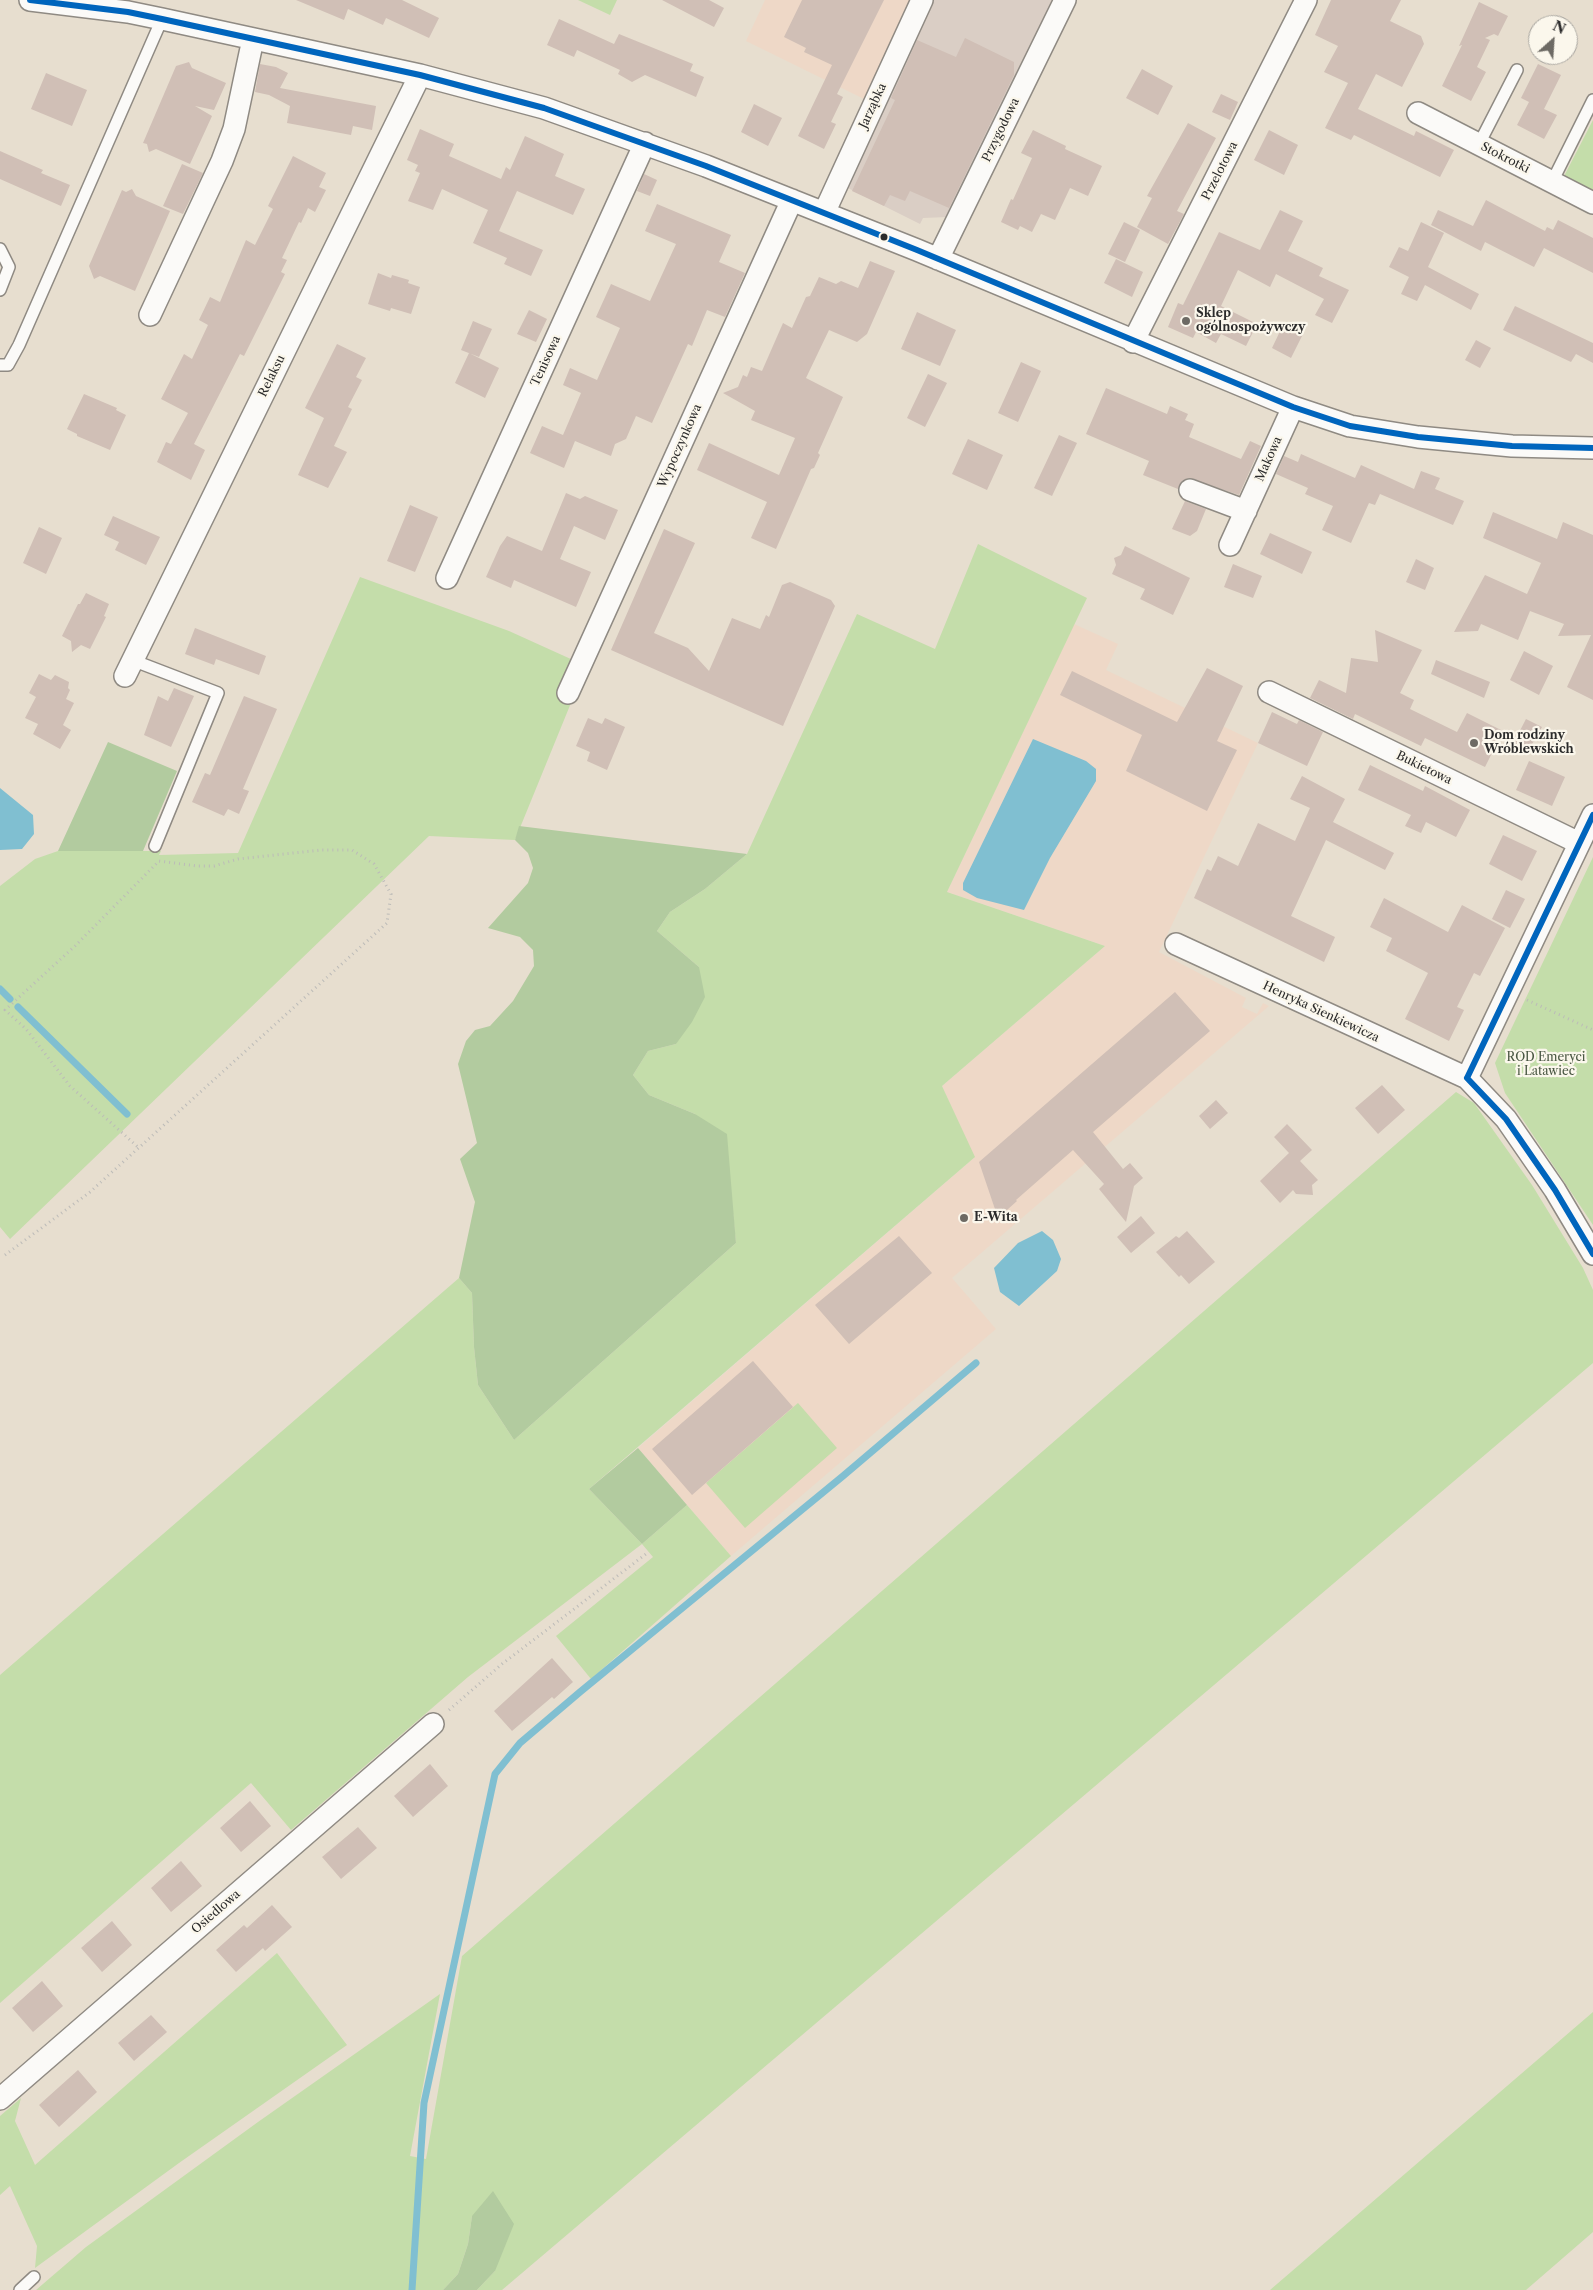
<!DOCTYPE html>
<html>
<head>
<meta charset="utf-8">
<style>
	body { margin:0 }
	#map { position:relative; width:1593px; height:2290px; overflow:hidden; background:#e7decf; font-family:"Libre Caslon Text",serif }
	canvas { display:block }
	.north { position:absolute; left:1528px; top:15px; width:50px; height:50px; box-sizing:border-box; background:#fbf7ec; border:1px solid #a8a59f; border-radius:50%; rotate:26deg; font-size:14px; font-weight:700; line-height:20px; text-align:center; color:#2b2b2b }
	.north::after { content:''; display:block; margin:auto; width:18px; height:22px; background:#6d6a64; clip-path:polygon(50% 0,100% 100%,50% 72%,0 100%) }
</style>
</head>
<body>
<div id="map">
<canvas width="1593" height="2290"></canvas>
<div class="north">N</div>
</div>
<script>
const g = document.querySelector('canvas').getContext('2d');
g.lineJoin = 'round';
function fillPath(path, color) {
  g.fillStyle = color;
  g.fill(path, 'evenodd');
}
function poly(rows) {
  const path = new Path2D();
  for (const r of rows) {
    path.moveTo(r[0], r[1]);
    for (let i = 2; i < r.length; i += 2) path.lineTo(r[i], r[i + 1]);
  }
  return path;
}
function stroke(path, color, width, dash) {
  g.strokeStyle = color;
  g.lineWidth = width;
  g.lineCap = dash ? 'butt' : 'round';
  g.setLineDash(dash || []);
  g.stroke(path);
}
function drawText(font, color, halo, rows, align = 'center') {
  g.font = font + ' "Libre Caslon Text",serif';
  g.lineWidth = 4.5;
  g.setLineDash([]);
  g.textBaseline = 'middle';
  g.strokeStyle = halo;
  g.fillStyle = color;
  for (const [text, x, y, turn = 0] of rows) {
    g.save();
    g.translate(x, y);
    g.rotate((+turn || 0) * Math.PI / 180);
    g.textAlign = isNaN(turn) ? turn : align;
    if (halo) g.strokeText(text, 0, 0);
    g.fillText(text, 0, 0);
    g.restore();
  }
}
fillPath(poly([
	[765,0,910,0,864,99,746,41],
	[1074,624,1118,644,1106,670,1258,743,1159,952,1246,998,1242,1007,1257,1014,1263,1003,1269,1006,952,1278,996,1329,731,1556,638,1448,974,1158,942,1086,1105,946,947,892]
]), '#eed8c7');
fillPath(poly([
	[929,0,1053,0,947,217,923,218,920,224,846,187]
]), '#dacec5');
fillPath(poly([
	[578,0,617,0,610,15],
	[1593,120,1593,193,1561,182],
	[978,544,1087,598,947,892,1105,946,942,1086,975,1157,589,1489,642,1544,687,1505,731,1556,591,1679,556,1636,653,1557,642,1544,468,1677,291,1830,251,1783,0,2003,0,1675,459,1278,472,1293,474,1347,478,1385,514,1440,736,1243,730,1184,695,1114,649,1095,633,1075,648,1051,676,1044,699,967,657,931,670,912,705,889,747,854,857,614,935,649],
	[360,577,509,631,573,660,573,698,515,840,429,836,10,1239,0,1227,0,886,35,859,58,851,161,851,159,855,238,853],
	[1593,857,1593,1225,1505,1093,1495,1063],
	[1456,1092,1474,1103,1532,1185,1583,1268,1593,1290,1593,1363,502,2290,477,2290,495,2271,472,2216,468,2244,458,2274,443,2290,36,2290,86,2247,258,2122,440,1994,410,2156,426,2159,462,1956],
	[798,1403,837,1448,745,1528,706,1483],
	[277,1953,347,2045,179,2163,35,2268,37,2246,10,2186,0,2195,0,2116,21,2098,15,2121,35,2165],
	[1593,2012,1593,2232,1526,2290,1270,2290]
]), '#c4ddaa');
fillPath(poly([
	[108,742,177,771,143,851,58,851],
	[519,826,747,854,705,889,670,912,657,931,699,967,705,997,692,1022,676,1044,648,1051,633,1075,649,1095,695,1114,727,1134,736,1243,514,1440,478,1385,474,1347,472,1293,459,1278,475,1202,460,1159,477,1143,458,1064,466,1041,475,1030,490,1026,513,1001,534,966,533,950,520,937,488,928,528,883,533,868,528,853,515,840],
	[638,1448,687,1505,642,1544,589,1489],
	[493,2191,514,2224,495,2271,477,2290,443,2290,458,2274,468,2244,472,2216]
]), '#b2cb9f');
fillPath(poly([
	[1033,739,1086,761,1096,769,1096,781,1050,858,1024,910,977,898,963,890,963,883],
	[0,788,33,815,34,834,22,849,0,850],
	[1042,1231,1053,1240,1061,1259,1057,1271,1019,1306,1000,1292,994,1268,1018,1243]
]), '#80bfd1');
stroke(poly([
	[0,989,10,999],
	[18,1007,127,1114],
	[412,2290,424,2103,495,1774,520,1743,580,1692,843,1476,976,1363]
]), '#80bfd1', 7);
fillPath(poly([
	[296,0,402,0,439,18,429,38,386,18,383,25,348,9,344,20],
	[662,0,709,0,724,8,714,27],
	[802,0,884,0,837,94,843,97,831,122,836,124,824,149,798,136,832,65,804,52,806,48,784,37],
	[1331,0,1401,0,1390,21,1421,36,1424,44,1402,87,1376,74,1358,109,1414,136,1416,131,1454,150,1440,177,1354,135,1351,140,1325,128,1348,83,1324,72,1338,46,1315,35],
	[1479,2,1508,16,1498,36,1494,34,1485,38,1490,40,1477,67,1486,72,1471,101,1442,86,1462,45,1459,46],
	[559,19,614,44,619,34,693,64,690,71,704,77,696,97,645,75,632,82,618,74,620,70,577,50,574,57,547,45],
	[965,38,1014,62,1014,75,949,208,910,191,905,201,890,195,884,206,852,191,895,100,891,98,917,40,956,57],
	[189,62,192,68,226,83,214,110,195,106,212,116,190,164,156,149,149,152,147,144,143,143,176,66],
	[260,64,276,67,288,73,280,88,376,106,372,130,353,126,351,135,287,123,290,106,269,95,255,92],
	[1538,64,1561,75,1544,109,1557,115,1544,139,1517,125,1529,102,1521,98],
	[1142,69,1173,86,1158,115,1126,98],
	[46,73,87,90,72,126,31,109],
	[1221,94,1238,102,1230,120,1212,112],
	[754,104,782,118,768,146,741,132],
	[1188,123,1216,138,1177,211,1184,214,1168,244,1137,227,1152,198,1147,196],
	[420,129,454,144,449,156,501,179,506,167,510,170,525,136,564,154,555,176,585,189,573,215,517,191,499,231,543,250,531,276,504,264,507,258,473,243,488,210,442,189,433,210,408,201,420,173,415,171,418,165,407,160],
	[1033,130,1066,146,1065,149,1102,166,1088,196,1070,188,1055,220,1041,214,1032,232,1020,226,1018,230,1001,222,1011,199,1013,200,1032,158,1021,153],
	[1269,130,1298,145,1284,175,1254,160],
	[0,151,43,170,41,173,70,185,61,206,0,179],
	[293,156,326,173,319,187,326,190,315,212,308,208,301,223,299,222,282,258,287,260,281,272,285,274,244,356,240,354,194,444,205,450,191,480,157,462,166,442,171,444,188,413,161,399,184,354,192,359,208,325,199,320,210,297,220,302,246,240,255,245,273,209,268,206],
	[182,164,203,173,183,214,163,206],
	[644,174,657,180,650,196,637,191],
	[132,189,136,196,170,211,135,291,100,276,94,279,89,266,122,190,126,192],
	[1486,200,1545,231,1547,227,1553,230,1558,220,1593,238,1593,273,1544,248,1534,267,1485,242,1481,251,1431,225,1438,210,1473,226],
	[657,204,731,235,719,262,745,273,725,317,707,310,692,346,688,344,652,423,636,416,626,439,615,444,611,456,575,441,564,468,530,453,542,426,563,435,581,393,563,385,570,368,597,380,620,328,596,317,611,284,650,301,676,244,645,231],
	[1280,210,1303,221,1288,251,1323,268,1319,276,1349,290,1332,323,1315,315,1324,299,1276,274,1270,287,1238,270,1221,306,1257,324,1246,346,1221,334,1216,343,1196,332,1193,338,1168,327,1178,303,1183,305,1219,232,1260,250],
	[1124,222,1140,230,1125,262,1108,254],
	[1421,222,1444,233,1428,267,1479,294,1471,310,1425,285,1417,301,1401,294,1409,277,1389,267,1399,247,1408,251],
	[1116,259,1143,272,1132,297,1104,283],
	[870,261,895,271,867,334,857,342,829,330,806,378,843,397,818,453,820,455,814,468,811,469,776,549,751,538,767,502,697,470,709,443,779,475,795,438,751,420,755,411,723,393,738,387,743,375,747,377,751,367,762,371,783,323,792,328,806,297,810,296,819,277,836,284,841,281,858,288],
	[378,273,391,278,392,275,409,280,408,283,420,287,411,314,391,308,390,311,368,304],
	[1515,306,1593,343,1593,363,1576,354,1571,362,1503,330],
	[529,310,547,319,536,342,517,334],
	[917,312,956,330,940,366,901,349],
	[473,321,492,329,479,357,461,350],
	[1283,325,1303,334,1291,358,1272,348],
	[1476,340,1491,348,1480,368,1465,360],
	[337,344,366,358,356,377,362,380,348,407,352,409,334,446,347,452,328,488,298,475,324,418,305,408],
	[469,353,499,368,485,398,455,383],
	[1021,362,1041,371,1018,422,998,413],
	[928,374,947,383,925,427,907,418],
	[1106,388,1167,414,1170,406,1188,414,1185,420,1194,424,1189,437,1241,459,1250,441,1261,446,1239,495,1188,478,1182,481,1178,489,1143,475,1149,461,1086,434],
	[84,394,117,408,116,410,126,415,110,450,77,436,77,434,67,429],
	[1059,435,1077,443,1052,496,1034,488],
	[968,439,1003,455,987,490,952,474],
	[1301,454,1355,478,1361,465,1414,489,1421,471,1440,478,1435,489,1464,501,1453,525,1380,494,1375,505,1369,503,1351,543,1322,530,1333,506,1305,494,1308,488,1276,474,1284,456,1298,462],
	[566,493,580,499,585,496,618,510,605,540,574,526,560,559,591,572,576,607,514,580,511,588,486,577,500,546,507,536,542,551],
	[1185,501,1206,509,1197,531,1190,536,1172,529],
	[410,505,438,517,415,572,387,561],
	[1493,512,1557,539,1563,522,1593,535,1593,700,1567,687,1591,635,1558,636,1564,624,1530,611,1518,640,1481,624,1478,631,1454,632,1485,575,1527,594,1541,563,1483,538],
	[113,516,160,537,146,565,115,550,119,542,104,535],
	[39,527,62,538,46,574,23,563],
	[664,529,695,543,654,633,688,648,709,671,732,618,760,629,766,615,769,617,782,585,790,582,831,600,835,606,783,726,611,650],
	[1270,533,1312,552,1302,574,1260,554],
	[1125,546,1190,578,1173,615,1140,599,1145,589,1112,574,1116,565,1114,558,1121,555],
	[1416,559,1434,568,1425,590,1406,582],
	[1233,564,1262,576,1253,598,1224,587],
	[86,593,109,604,104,616,106,617,90,649,81,645,72,652,71,641,62,636,78,604,80,604],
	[195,628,266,656,259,675,216,659,214,665,185,654],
	[1375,630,1422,650,1400,693,1414,700,1410,709,1457,732,1467,713,1503,731,1485,767,1425,738,1421,746,1355,714,1353,719,1310,698,1319,680,1346,693,1351,658,1378,662],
	[1524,651,1553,666,1539,695,1510,680],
	[1436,660,1490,682,1484,698,1431,674],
	[1207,668,1243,686,1217,741,1237,750,1207,811,1126,771,1142,735,1060,695,1072,671,1177,722],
	[39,674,51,680,55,675,69,682,68,688,70,690,66,699,74,703,63,725,71,730,60,749,33,734,38,724,25,718,36,697,29,693],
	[174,688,194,696,171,747,144,735,158,696,168,701],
	[244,696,277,709,243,789,249,791,239,814,228,809,224,816,192,802,205,773,210,775],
	[1272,712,1297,724,1299,720,1323,732,1307,766,1258,743],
	[588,718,602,724,605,718,625,727,607,770,587,761,590,752,576,746],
	[1526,719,1542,727,1528,751,1513,744],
	[1529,761,1565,777,1552,806,1516,790],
	[1370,765,1423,791,1425,786,1470,810,1456,837,1426,822,1421,833,1405,826,1411,815,1358,790],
	[1302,776,1345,799,1333,822,1394,853,1385,870,1326,840,1291,916,1335,937,1324,962,1194,898,1207,869,1211,871,1218,856,1238,866,1258,823,1295,841,1310,808,1290,799],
	[1503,835,1537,851,1522,881,1489,864],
	[1506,890,1525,899,1510,928,1492,919],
	[1384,898,1448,932,1462,905,1505,928,1480,976,1474,973,1457,1007,1464,1010,1449,1041,1405,1019,1428,973,1386,951,1392,938,1370,927],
	[1175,992,1210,1031,1093,1132,1123,1169,1130,1163,1143,1178,1134,1186,1126,1222,1099,1189,1104,1184,1073,1150,1016,1200,1017,1201,998,1218,979,1162],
	[1382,1085,1405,1110,1378,1134,1355,1108],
	[1216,1100,1228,1113,1210,1129,1199,1116],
	[1287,1124,1312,1150,1300,1161,1318,1180,1312,1185,1313,1195,1296,1194,1293,1190,1280,1203,1260,1181,1289,1153,1274,1137],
	[1141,1216,1155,1233,1131,1253,1117,1237],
	[1187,1231,1215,1262,1189,1284,1181,1275,1179,1277,1156,1252,1176,1236,1179,1238],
	[899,1236,932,1273,849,1344,815,1305],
	[753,1361,793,1407,692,1495,652,1449],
	[552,1658,573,1682,554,1699,552,1697,512,1731,494,1711],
	[430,1764,448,1786,413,1817,394,1796],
	[250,1801,271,1826,241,1852,220,1828],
	[358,1827,377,1848,341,1879,322,1857],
	[181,1861,202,1886,171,1912,151,1888],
	[272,1905,292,1927,265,1951,263,1948,236,1972,216,1950,244,1925,247,1928],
	[112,1921,132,1945,102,1972,81,1948],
	[42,1981,63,2006,33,2032,12,2008],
	[151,2015,167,2032,134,2061,118,2043],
	[78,2070,97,2092,59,2127,39,2105]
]), '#d0bfb6');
const service = poly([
	[1479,144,1517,70],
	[1552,182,1593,100],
	[0,249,9,267,0,290],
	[0,365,8,365,19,345,162,19],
	[132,660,218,693,155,846],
	[20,2290,34,2277]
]);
const minor = poly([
	[30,0,128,12,162,19,420,75,544,108,706,166,917,250,1293,407,1350,426,1418,437,1512,446,1593,448],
	[1418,113,1593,203],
	[824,213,922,0],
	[938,259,1065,0],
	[150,315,222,161,234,129,253,39],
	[1133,342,1306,0],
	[1190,490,1246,511],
	[1230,545,1293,407],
	[447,578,645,143],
	[125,676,420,75],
	[1269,692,1579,843],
	[568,693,792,200],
	[1176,944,1467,1078,1506,1119,1555,1190,1593,1254],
	[1467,1078,1593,815],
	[0,2099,433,1724]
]);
stroke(service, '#8f8a83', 14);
stroke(minor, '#8f8a83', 24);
stroke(poly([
	[1527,1000,1593,1030],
	[5,1255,90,1192,387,923,391,894,374,864,352,850,321,850,238,859,214,866,197,866,159,861,75,946,5,1010,26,1029,70,1086,139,1148],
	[449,1710,502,1664,646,1554]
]), '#bcbbb8', 3, [1, 4]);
stroke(service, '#fbfaf8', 11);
stroke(minor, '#fbfaf8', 21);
stroke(poly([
	[30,0,128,12,162,19,420,75,544,108,706,166,917,250,1293,407,1350,426,1418,437,1512,446,1593,448],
	[1467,1078,1593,815],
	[1467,1078,1506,1119,1555,1190,1593,1254]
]), '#0065bd', 6);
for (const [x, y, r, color] of [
	[884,237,4.5,"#2b2b2b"],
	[1186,321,5,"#6d6a64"],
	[1474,743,5,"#6d6a64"],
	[964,1218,5,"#6d6a64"]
]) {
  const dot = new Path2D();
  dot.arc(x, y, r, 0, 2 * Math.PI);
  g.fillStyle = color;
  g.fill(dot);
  stroke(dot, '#fbf7ec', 2);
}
drawText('12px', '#2b2b2b', '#fbf7ec', [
	["Jarząbka",873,106,-65],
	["Przygodowa",1001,130,-64],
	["Stokrotki",1505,158,27],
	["Przelotowa",1220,171,-63],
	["Tenisowa",546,361,-65],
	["Relaksu",272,376,-64],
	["Wypoczynkowa",680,446,-66],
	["Makowa",1269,459,-66],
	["Bukietowa",1424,768,26],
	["Henryka Sienkiewicza",1321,1012,25],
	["Osiedlowa",216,1912,-41]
]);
drawText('bold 12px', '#2b2b2b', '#fbf7ec', [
	["Sklep",1196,314],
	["ogólnospożywczy",1196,328],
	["Dom rodziny",1484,736],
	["Wróblewskich",1484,750],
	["E-Wita",974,1218]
], 'left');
drawText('12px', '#4a5743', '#fbf7ec', [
	["ROD Emeryci",1546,1058],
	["i Latawiec",1546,1072]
]);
</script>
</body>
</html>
